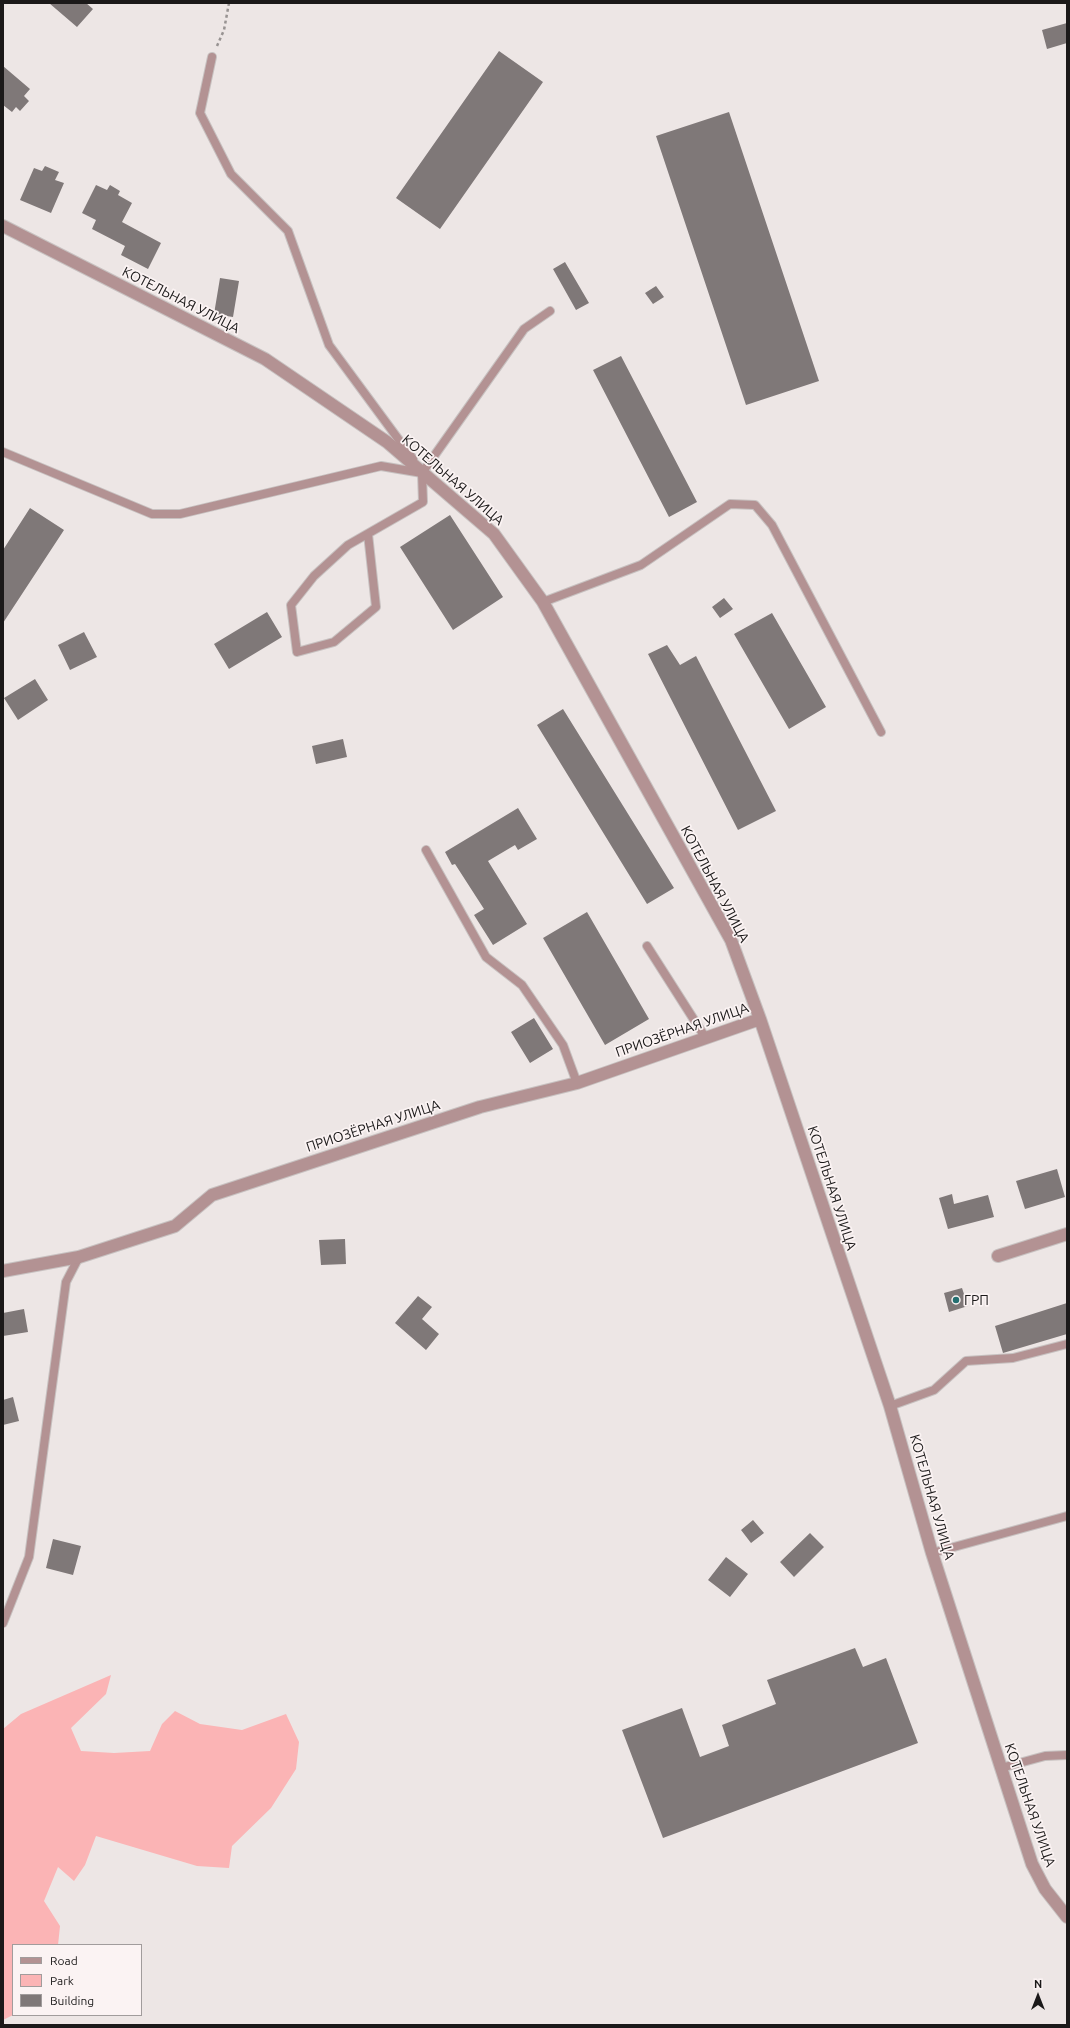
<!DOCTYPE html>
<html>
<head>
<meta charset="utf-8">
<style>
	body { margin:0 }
	#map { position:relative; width:1070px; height:2028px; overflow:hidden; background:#ede6e5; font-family:Ubuntu,sans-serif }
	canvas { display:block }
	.frame { position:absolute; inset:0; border:4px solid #1b1919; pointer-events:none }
	.legend { position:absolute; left:12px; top:1944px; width:130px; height:72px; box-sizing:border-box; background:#fbf3f3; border:1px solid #a19c9c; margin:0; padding:5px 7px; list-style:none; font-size:12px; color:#1b1919 }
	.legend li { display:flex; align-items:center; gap:8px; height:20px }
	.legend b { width:20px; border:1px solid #a19c9c }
	.north { position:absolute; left:1018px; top:1976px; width:40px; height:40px; -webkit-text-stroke:3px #fbf3f3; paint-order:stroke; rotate:0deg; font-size:11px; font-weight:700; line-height:16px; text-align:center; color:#1b1919 }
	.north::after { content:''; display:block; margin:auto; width:14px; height:18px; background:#1b1919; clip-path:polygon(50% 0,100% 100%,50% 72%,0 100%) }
</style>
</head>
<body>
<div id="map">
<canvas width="1070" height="2028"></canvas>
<div class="frame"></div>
<ul class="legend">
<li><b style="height:5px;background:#b39293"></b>Road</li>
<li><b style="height:11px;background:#fbb4b5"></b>Park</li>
<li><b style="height:11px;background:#7f7878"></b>Building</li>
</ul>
<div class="north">N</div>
</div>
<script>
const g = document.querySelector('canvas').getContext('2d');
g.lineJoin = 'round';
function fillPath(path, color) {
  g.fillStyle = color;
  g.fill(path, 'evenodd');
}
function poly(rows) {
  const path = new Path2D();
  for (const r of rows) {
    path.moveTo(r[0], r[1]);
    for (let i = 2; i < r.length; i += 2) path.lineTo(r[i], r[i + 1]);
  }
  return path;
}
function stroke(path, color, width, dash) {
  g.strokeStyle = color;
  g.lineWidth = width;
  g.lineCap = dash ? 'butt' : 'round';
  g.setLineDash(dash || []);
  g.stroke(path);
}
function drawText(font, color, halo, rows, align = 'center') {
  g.font = font + ' Ubuntu,sans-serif';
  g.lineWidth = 3.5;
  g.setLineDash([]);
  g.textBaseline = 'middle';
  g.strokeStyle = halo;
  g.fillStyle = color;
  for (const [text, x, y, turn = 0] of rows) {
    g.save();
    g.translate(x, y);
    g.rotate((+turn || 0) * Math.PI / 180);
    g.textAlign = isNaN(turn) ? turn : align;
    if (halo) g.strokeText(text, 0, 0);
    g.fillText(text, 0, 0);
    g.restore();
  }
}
fillPath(poly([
	[111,1675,106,1694,71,1728,81,1751,114,1753,150,1751,162,1724,175,1711,200,1724,242,1730,286,1714,299,1742,296,1769,271,1808,232,1846,229,1868,197,1866,96,1836,85,1865,74,1881,58,1867,44,1901,60,1926,58,1945,13,1945,13,2015,3,2020,3,1729,21,1714]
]), '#fbb4b5');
fillPath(poly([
	[49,3,86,3,93,9,77,27],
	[1067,23,1067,43,1047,49,1042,30],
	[499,51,543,82,440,229,396,198],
	[3,66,30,89,24,96,29,101,20,111,16,107,12,112,3,105],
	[729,112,819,381,746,405,656,136],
	[45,166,59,172,55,180,64,183,51,213,20,200,34,168,42,171],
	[96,185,107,190,110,185,120,191,118,195,132,203,122,222,161,243,148,269,121,255,125,246,92,229,96,220,82,213],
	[565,262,589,303,576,310,553,269],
	[220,278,239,281,233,317,214,314],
	[656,286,664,297,653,304,645,293],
	[621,356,697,502,669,517,593,370],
	[30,508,64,530,3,623,3,550],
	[450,515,503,597,453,630,400,547],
	[724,598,733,609,720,618,712,607],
	[267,612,282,637,229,669,214,644],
	[772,613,826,707,789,729,734,634],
	[84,632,97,657,70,670,58,645],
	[667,645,680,665,696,656,776,811,738,830,648,654],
	[35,679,48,700,18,720,4,698],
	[563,709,674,888,647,904,537,725],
	[343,739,347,757,316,764,312,746],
	[518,808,537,839,518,850,515,845,488,861,527,924,493,945,474,915,484,909,455,864,452,865,445,852],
	[587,912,649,1019,605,1045,543,938],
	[534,1018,553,1049,530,1063,511,1032],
	[1057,1169,1065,1197,1025,1209,1016,1181],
	[952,1194,954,1204,988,1195,994,1217,948,1229,939,1198],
	[345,1239,346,1264,321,1265,319,1240],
	[962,1288,968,1306,949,1312,944,1293],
	[418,1296,432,1307,422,1319,439,1334,426,1350,395,1323],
	[1067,1303,1067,1334,1003,1353,995,1326],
	[24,1309,28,1332,3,1336,3,1313],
	[13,1397,19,1421,3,1425,3,1400],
	[753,1520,764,1533,751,1543,741,1530],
	[810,1533,824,1547,794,1577,780,1562],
	[53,1539,81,1546,73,1575,46,1568],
	[726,1557,748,1574,730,1597,708,1580],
	[855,1648,863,1667,886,1658,918,1743,663,1838,622,1730,682,1708,700,1757,729,1746,722,1725,776,1704,767,1680]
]), '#7f7878');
const lane = poly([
	[212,57,200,113,231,174,288,231,329,345,413,459],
	[3,452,152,514,180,514,381,466,422,473],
	[368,534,376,607,334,642,297,652,291,605,314,576,348,545,423,502,422,473,524,329,550,311],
	[543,602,641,565,730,504,755,505,772,525,881,732],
	[426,850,486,957,522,985,563,1045,577,1083],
	[647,946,705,1037],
	[890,1406,934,1390,966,1361,1013,1358,1067,1344],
	[932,1553,1067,1516],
	[3,1623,29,1557,66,1282,79,1257],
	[1001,1768,1045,1756,1067,1755]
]);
const street = poly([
	[3,226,265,359,387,442,494,534,543,602,731,940,760,1019,890,1406,932,1553,1032,1864,1045,1889,1067,1917],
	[998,1256,1067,1234],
	[3,1271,79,1257,175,1226,212,1195,480,1107,577,1083,760,1019]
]);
stroke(lane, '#c7c1c0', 10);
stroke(street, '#c7c1c0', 14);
stroke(poly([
	[217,46,224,30,229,3]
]), '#989392', 2.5, [3, 3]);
stroke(lane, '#b39293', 8);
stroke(street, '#b39293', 12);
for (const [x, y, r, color] of [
	[956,1300,4,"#246f71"]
]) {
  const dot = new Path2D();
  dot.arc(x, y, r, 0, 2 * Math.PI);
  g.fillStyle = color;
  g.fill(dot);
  stroke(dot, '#fbf3f3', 1.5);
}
drawText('14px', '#1b1919', '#fbf3f3', [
	["КОТЕЛЬНАЯ УЛИЦА",181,300,27],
	["КОТЕЛЬНАЯ УЛИЦА",453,480,41],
	["КОТЕЛЬНАЯ УЛИЦА",715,884,62],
	["ПРИОЗЁРНАЯ УЛИЦА",682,1030,-19],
	["ПРИОЗЁРНАЯ УЛИЦА",373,1126,-18],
	["КОТЕЛЬНАЯ УЛИЦА",832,1188,72],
	["КОТЕЛЬНАЯ УЛИЦА",932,1497,74],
	["КОТЕЛЬНАЯ УЛИЦА",1030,1805,71]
]);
drawText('14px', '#1b1919', '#fbf3f3', [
	["ГРП",964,1300]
], 'left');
</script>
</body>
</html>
